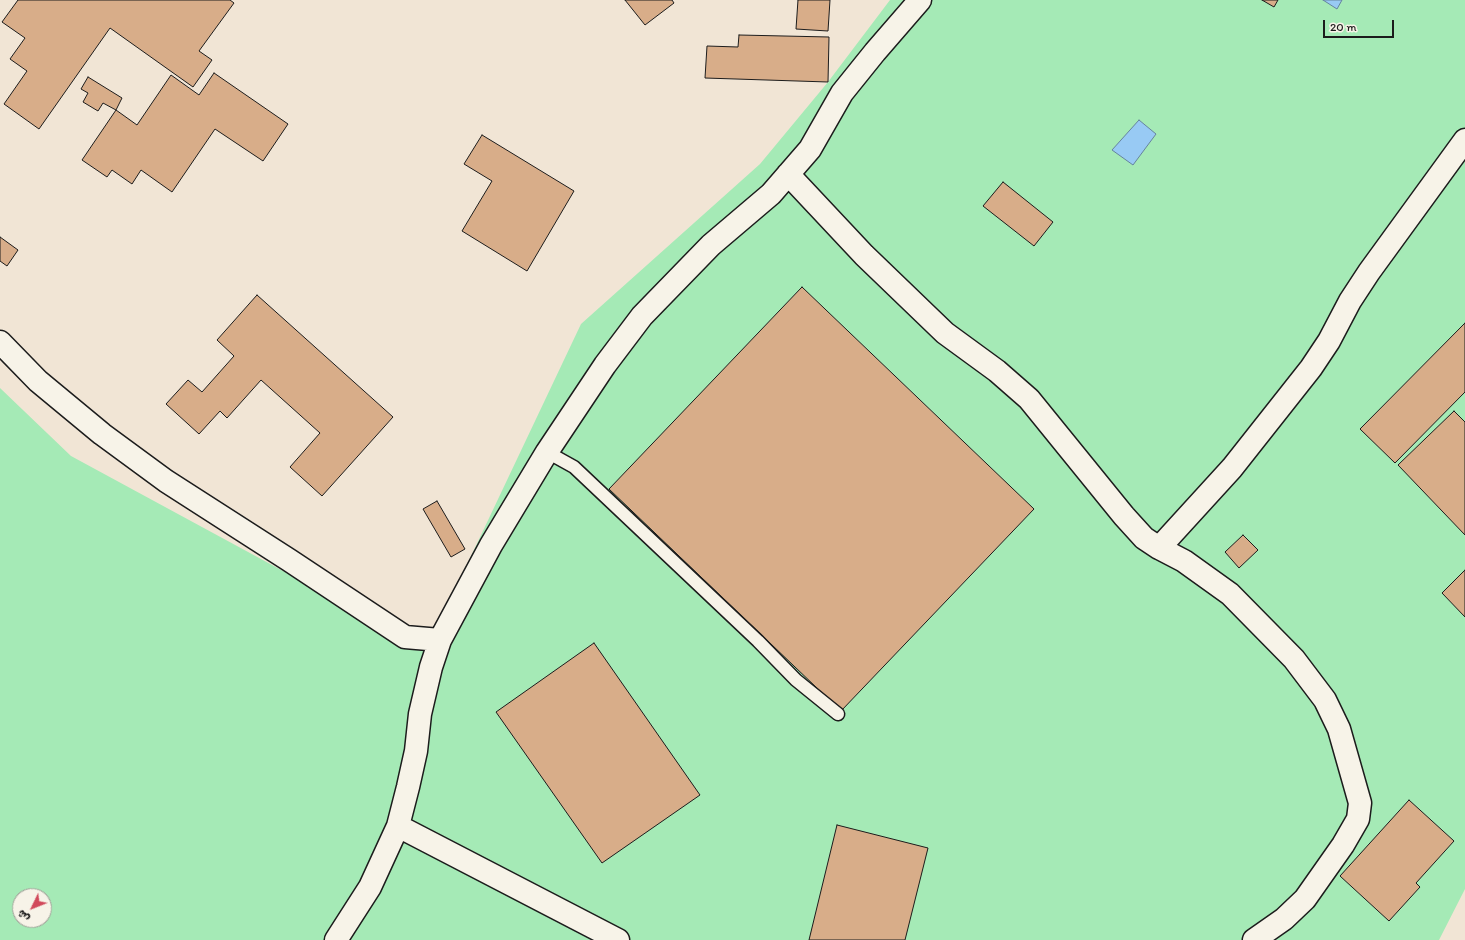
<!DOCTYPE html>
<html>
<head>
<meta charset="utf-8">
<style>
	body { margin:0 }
	#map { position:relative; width:1465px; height:940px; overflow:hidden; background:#f1e5d5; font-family:Itim,"Playpen Sans Arabic",sans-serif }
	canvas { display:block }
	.north { position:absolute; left:12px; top:888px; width:40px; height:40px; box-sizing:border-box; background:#f7f3e8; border:1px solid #9f9d96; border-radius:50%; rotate:227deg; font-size:11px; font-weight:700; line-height:16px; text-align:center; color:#1c1c1c }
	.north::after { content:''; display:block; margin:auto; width:14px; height:18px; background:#d1495b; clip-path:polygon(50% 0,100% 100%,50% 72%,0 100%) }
	.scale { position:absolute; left:1323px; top:20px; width:71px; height:18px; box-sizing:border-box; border:2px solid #1c1c1c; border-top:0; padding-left:5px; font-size:12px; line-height:14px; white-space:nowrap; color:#1c1c1c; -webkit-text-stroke:3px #f7f3e8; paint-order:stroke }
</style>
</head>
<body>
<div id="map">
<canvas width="1465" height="940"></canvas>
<div class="north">ش</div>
<div class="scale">20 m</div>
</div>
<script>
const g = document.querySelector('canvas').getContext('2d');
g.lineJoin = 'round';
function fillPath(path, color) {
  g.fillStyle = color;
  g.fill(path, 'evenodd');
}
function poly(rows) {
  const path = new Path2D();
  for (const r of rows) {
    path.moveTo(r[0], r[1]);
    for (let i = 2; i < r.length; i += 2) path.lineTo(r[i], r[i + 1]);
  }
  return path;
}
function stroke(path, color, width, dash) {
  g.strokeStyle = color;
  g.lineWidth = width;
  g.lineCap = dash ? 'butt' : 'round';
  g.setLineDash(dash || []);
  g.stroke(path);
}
fillPath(poly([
	[890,0,1465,0,1465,889,1439,940,0,940,0,388,71,456,427,649,581,324,760,164,828,82],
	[20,896,44,896,44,920,20,920]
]), '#a5eab6');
const water = poly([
	[1323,0,1342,0,1337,9,1323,0],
	[1139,120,1156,134,1133,165,1112,150,1139,120]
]);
fillPath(water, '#98caf4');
stroke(water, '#66849e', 1);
const building = poly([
	[18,0,230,0,234,3,199,51,212,60,193,87,110,28,39,129,4,104,27,71,10,59,25,38,2,22,18,0],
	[625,0,672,0,674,3,645,25,625,0],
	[798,0,830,0,828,31,796,29,798,0],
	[1262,0,1278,0,1274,7,1262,0],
	[739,35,829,37,828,82,705,78,707,46,738,47,739,35],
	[214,73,288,124,263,161,215,129,172,192,141,170,132,184,112,170,107,177,82,160,116,110,137,125,171,75,199,95,214,73],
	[88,77,122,98,116,110,103,103,98,111,83,102,88,93,81,89,88,77],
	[482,135,574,191,527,271,462,231,492,181,464,164,482,135],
	[1003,182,1053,222,1034,246,983,206,1003,182],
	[0,237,18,250,7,266,0,261,0,237],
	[802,287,1034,509,841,711,609,489,802,287],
	[257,295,393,417,322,496,290,467,320,433,261,380,227,418,220,411,199,434,166,404,188,380,202,392,234,356,217,340,257,295],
	[1465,323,1465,392,1395,463,1360,429,1465,323],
	[1454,411,1465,422,1465,535,1398,465,1454,411],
	[437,501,465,549,451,557,423,509,437,501],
	[1243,535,1258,550,1239,568,1225,552,1243,535],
	[1465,570,1465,617,1442,593,1465,570],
	[594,643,700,795,602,863,496,712,594,643],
	[1409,800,1454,841,1416,883,1420,887,1389,921,1340,876,1409,800],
	[837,825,928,848,905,940,809,940,837,825]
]);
fillPath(building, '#d8ad89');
stroke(building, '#1c1c1c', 1);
const service = poly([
	[547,452,574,467,758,641,796,680,838,714]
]);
const minor = poly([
	[788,174,864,255,945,333,997,371,1029,399,1124,516,1144,538,1159,548,1184,561,1230,594,1294,659,1325,700,1339,729,1360,803,1358,819,1343,845,1305,899,1284,919,1254,940],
	[0,342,38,381,102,434,166,481,289,560,405,637,440,640],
	[1159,548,1232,468,1311,368,1329,341,1350,301,1369,272,1465,140],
	[398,826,618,940],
	[336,940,370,887,398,826,408,787,416,751,420,714,431,667,440,640,491,545,547,452,605,365,642,316,711,245,771,194,810,149,842,93,875,52,920,0]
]);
stroke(service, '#1c1c1c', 15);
stroke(minor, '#1c1c1c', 25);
stroke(service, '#f7f3e8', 12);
stroke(minor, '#f7f3e8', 22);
</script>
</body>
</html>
